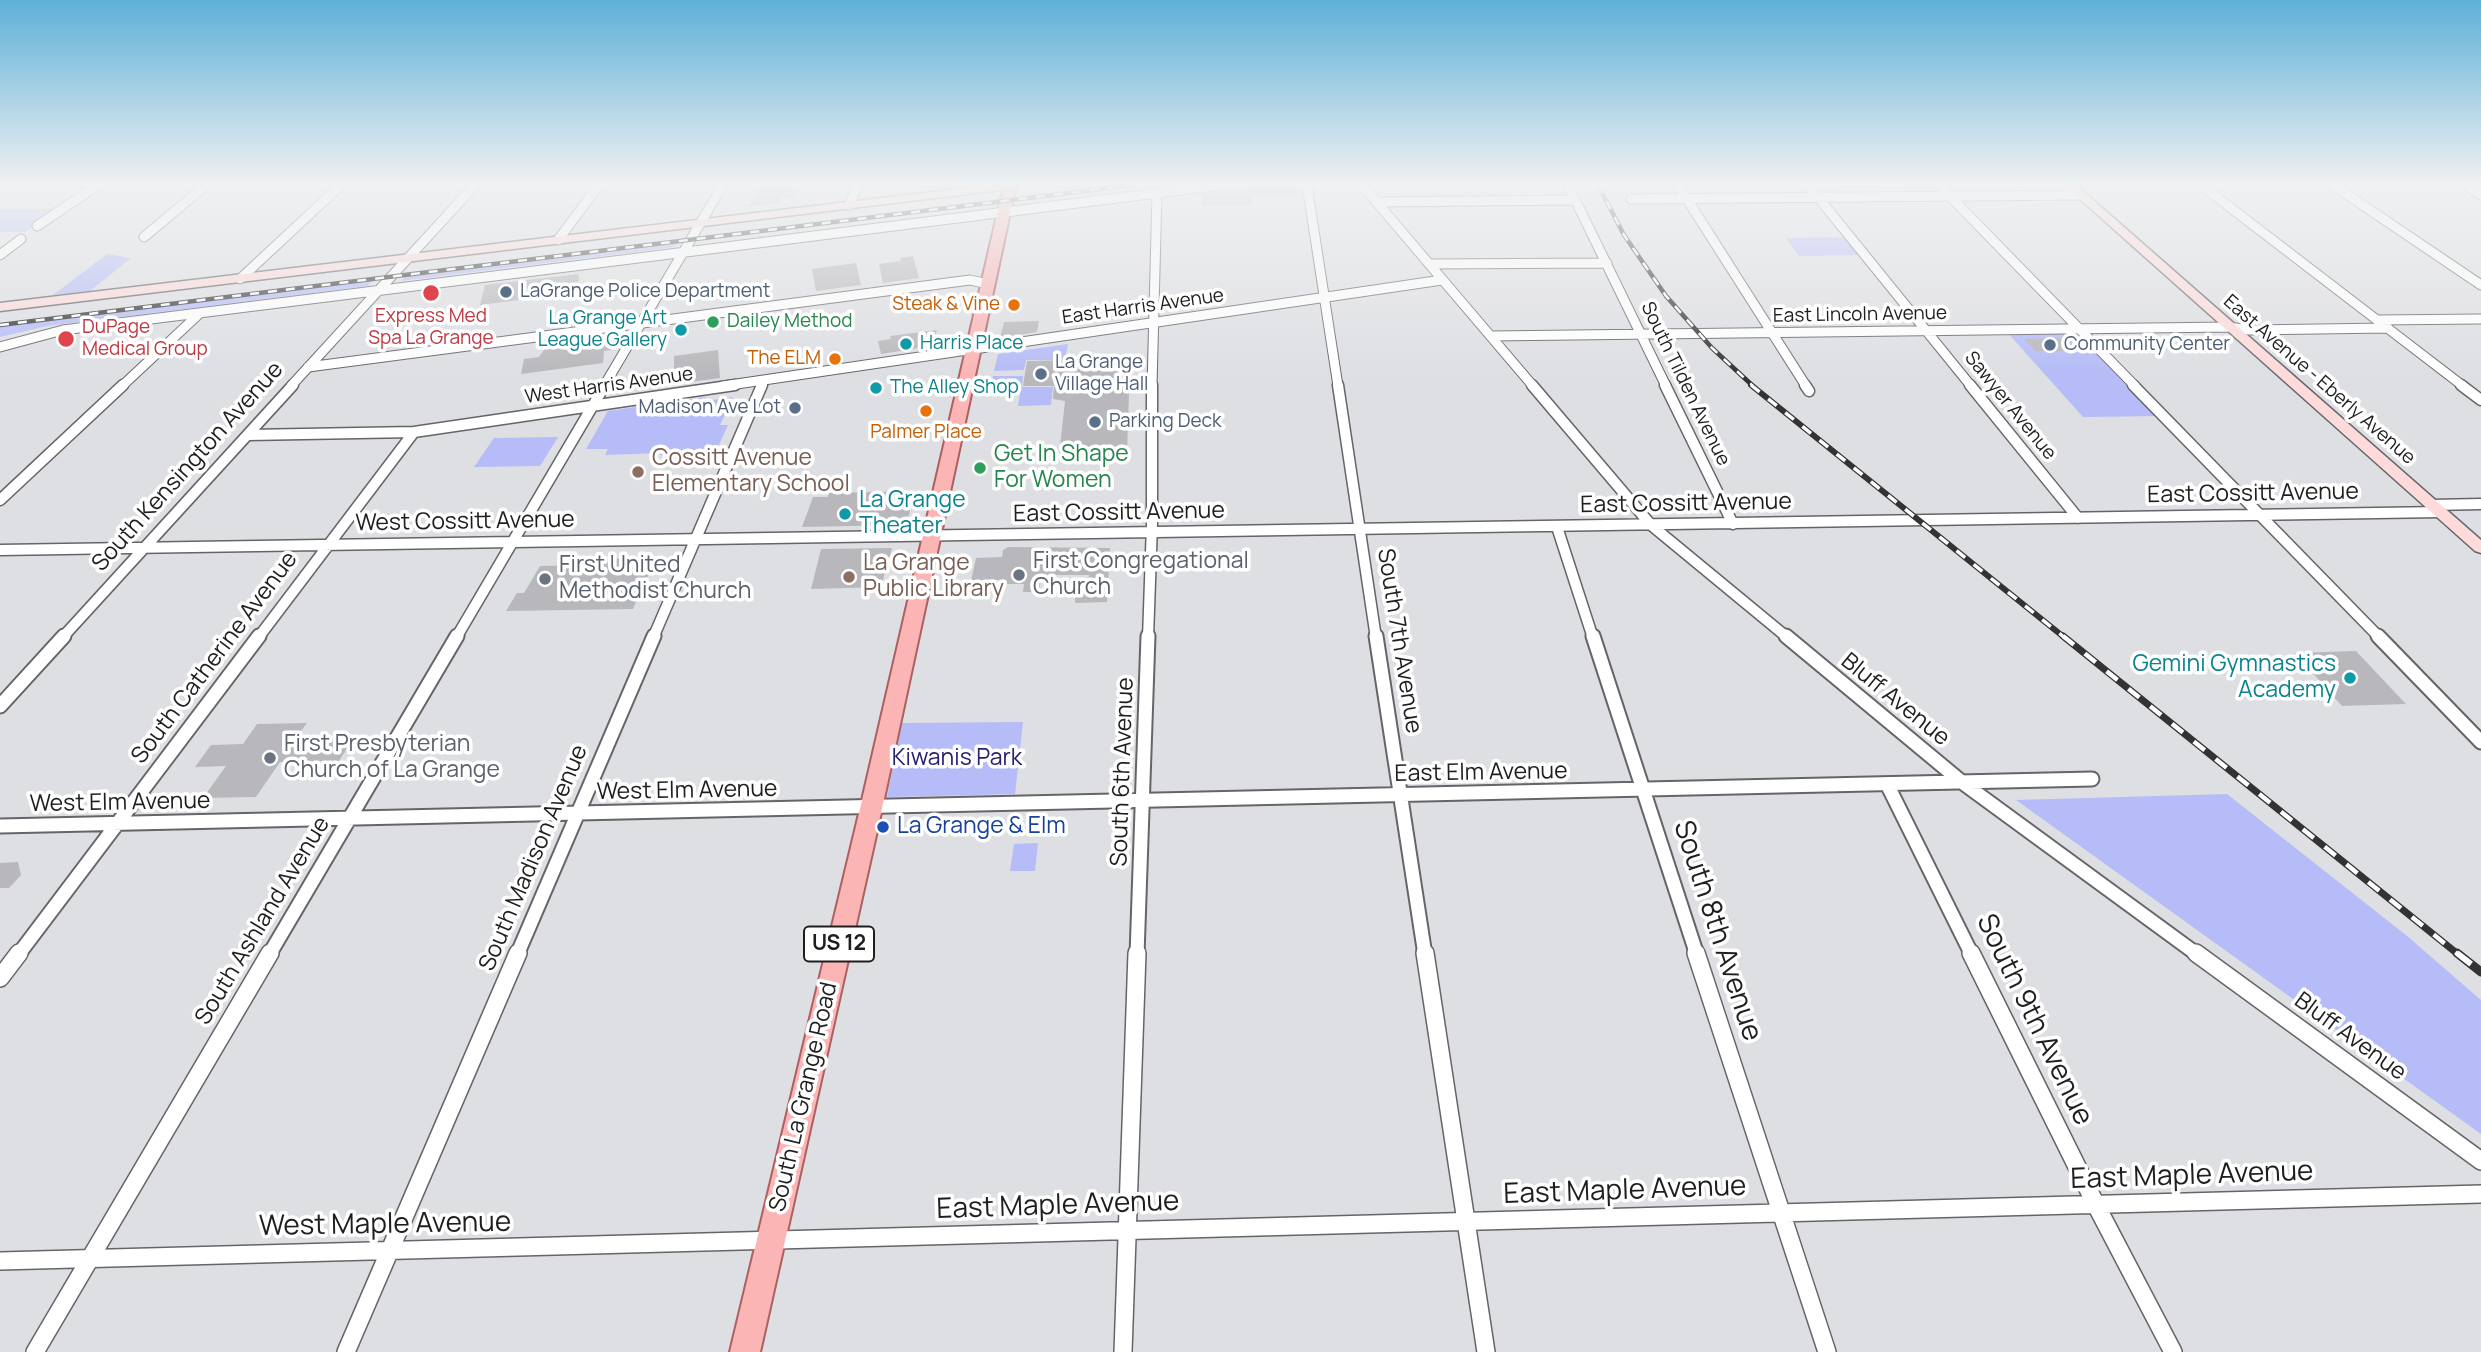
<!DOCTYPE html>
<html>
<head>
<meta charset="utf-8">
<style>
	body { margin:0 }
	canvas { display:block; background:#dedfe3 }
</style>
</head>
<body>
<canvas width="2481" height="1352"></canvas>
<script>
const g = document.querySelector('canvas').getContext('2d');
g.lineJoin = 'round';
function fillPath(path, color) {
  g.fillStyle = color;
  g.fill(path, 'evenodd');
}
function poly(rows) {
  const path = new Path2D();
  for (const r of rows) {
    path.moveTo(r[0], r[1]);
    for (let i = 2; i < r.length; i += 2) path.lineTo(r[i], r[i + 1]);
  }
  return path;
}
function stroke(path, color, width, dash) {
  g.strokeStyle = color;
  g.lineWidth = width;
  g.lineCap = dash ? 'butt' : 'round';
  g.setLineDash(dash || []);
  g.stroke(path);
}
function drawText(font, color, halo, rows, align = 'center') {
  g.font = font + ' Manrope,sans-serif';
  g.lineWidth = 7;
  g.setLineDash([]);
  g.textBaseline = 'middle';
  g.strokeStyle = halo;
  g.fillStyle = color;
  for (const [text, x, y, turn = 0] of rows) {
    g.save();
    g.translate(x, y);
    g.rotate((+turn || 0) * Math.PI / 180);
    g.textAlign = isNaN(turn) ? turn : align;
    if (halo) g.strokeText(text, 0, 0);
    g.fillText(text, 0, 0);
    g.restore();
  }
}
fillPath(poly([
	[0,209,63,209,25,232,0,232],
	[1848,237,1863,255,1799,256,1786,238],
	[677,244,675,247,401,281,405,277],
	[107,254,131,258,90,291,53,295],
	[372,281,368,286,47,326,0,337,0,327],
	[2079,330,2163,416,2083,417,2006,331],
	[1068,344,1065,360,1026,360,1024,370,994,371,998,354],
	[993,376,1023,376,1022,387,1053,387,1051,405,1018,406,1021,387,991,387],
	[706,397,706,401,733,397,720,425,728,425,717,449,694,450,691,455,660,455,661,453,605,455,608,449,586,449,608,411],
	[558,437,540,466,474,467,494,438],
	[1023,722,1015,794,887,797,902,723],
	[2227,794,2407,936,2481,1000,2481,1134,2016,800],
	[1038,843,1035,871,1010,871,1014,844]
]), '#b5bcf7');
fillPath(poly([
	[760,185,800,185,794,197,780,198,781,203,748,207],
	[1264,185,1296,185,1298,197,1252,197,1252,205,1202,205,1202,194],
	[913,256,919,278,883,283,879,264,901,261,900,258],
	[856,263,861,285,816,291,812,269],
	[579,274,578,287,559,289,559,295,480,305,485,285],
	[1039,321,1037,332,1000,338,1004,322],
	[937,330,932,346,881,354,878,341,891,339,890,336],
	[612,338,611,350,604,351,603,363,521,374,524,359,539,357,546,347],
	[2065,338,2077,351,2035,351,2024,339],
	[718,350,720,378,674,384,674,356],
	[1124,359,1124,363,1130,363,1127,454,1059,455,1065,401,1053,399,1054,386,1023,386,1027,361],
	[915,491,907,523,902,525,802,527,813,497,828,497,829,493],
	[1008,547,1110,548,1107,602,1075,603,1075,592,1087,592,1089,575,1041,575,1039,592,1023,592,1024,584,1004,584,1004,580,971,581,976,558,1002,557,1003,550],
	[892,548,881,587,811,589,821,549],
	[656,558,633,609,506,611,517,593,524,593,540,566,589,565,592,559],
	[2356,651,2406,704,2342,706,2295,653],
	[307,723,296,738,354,737,339,761,280,762,256,797,203,798,226,766,195,767,211,745,243,744,257,724],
	[18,862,21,875,9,888,0,888,0,863]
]), '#b8b8bc');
const streetFar3 = poly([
	[1307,185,1338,386],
	[1362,185,1533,386],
	[1568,185,1666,386],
	[1678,185,1806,386],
	[1808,185,1971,386],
	[1939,185,2135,386],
	[2201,185,2463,386],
	[2333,185,2481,285],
	[2465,185,2481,195],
	[1631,199,2080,195],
	[1377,202,1575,200],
	[849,205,858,185],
	[37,226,98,185],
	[144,237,206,185],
	[558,240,599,185],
	[0,255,21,239],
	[1429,264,1607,263],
	[240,279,341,185],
	[2377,320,2481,319],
	[1491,336,2229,327,2249,330,2388,328],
	[0,347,63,330,1221,185],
	[308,367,970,280,988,284],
	[122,386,200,313],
	[291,386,475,185],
	[604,386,723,185],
	[723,386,1442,280],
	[761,386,763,382],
	[1152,386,1157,193]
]);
const streetFar2 = poly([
	[1338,385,1376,638],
	[1532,385,1651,525,1788,638],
	[1665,385,1733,524],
	[1805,385,1809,391],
	[1970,385,2078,518],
	[2133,385,2380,638],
	[2461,385,2481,400],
	[248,435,414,432,735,385],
	[0,500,123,385],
	[2432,505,2481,504],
	[1557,527,1593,638],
	[0,550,2441,512],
	[62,638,293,385],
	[258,638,414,432],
	[456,638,605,385],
	[653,638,762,385],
	[1148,638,1152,524,1152,385]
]);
const streetFar1 = poly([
	[1376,636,1425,955],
	[1593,636,1697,955],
	[1786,636,1963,783,2198,955],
	[2378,636,2481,742],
	[0,706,64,636],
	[1888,786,1972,955],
	[0,826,2092,779],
	[18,955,259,636],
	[269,955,457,636],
	[517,955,654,636],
	[1137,955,1148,636]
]);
const street = poly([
	[1425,953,1486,1352],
	[1696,953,1827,1352],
	[1971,953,2096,1205,2173,1352],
	[2196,953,2481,1161],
	[0,978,19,953],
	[0,1261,2481,1194],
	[35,1352,270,953],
	[346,1352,518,953],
	[1123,1352,1137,953]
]);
const secondary = poly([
	[990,185,1015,186,1010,189,0,311,0,303,990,185],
	[2064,185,2076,185,2481,540,2481,553,2475,551,2064,185]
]);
const primary = poly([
	[1004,185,1016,185,879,822,760,1352,730,1352,857,822,1004,185]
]);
stroke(streetFar3, '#656569', 11);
stroke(streetFar2, '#656569', 13);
stroke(streetFar1, '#656569', 17);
stroke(street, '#656569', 20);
stroke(secondary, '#656569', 3);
stroke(primary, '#ad6061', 4);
stroke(streetFar3, '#fff', 9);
stroke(streetFar2, '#fff', 10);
stroke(streetFar1, '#fff', 13);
stroke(street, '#fff', 17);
fillPath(secondary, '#fedada');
fillPath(primary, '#fcb5b5');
const railFar3 = poly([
	[1598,185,1624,235,1666,296,1712,348,1753,386],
	[0,325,1133,185]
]);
const railFar2 = poly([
	[1751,385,2065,638]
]);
const railFar1 = poly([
	[2063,636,2459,955]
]);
const rail = poly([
	[2457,953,2481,972]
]);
stroke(railFar3, '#333334', 4.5);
stroke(railFar2, '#333334', 6);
stroke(railFar1, '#333334', 7);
stroke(rail, '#333334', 9);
stroke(railFar3, '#fff', 2.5, [9]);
stroke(railFar2, '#fff', 3.5, [11]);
stroke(railFar1, '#fff', 4.5, [14]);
stroke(rail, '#fff', 6, [18]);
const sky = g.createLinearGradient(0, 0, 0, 375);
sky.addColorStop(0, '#5fb0d8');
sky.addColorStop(0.49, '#f0f1f2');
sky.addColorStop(1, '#f0f1f200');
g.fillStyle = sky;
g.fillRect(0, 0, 2481, 375);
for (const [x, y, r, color] of [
	[506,292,7,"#5c6f8a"],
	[431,293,9,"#e0444e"],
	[1014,305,7,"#e8710a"],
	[713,322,7,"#2e9e5b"],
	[681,330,7,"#0f9aa8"],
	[66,339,9,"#e0444e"],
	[906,344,7,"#0f9aa8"],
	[2050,345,7,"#5c6f8a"],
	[835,359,7,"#e8710a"],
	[1041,374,7,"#5c6f8a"],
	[876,388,7,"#0f9aa8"],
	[795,408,7,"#5c6f8a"],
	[926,411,7,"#e8710a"],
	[1095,422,7,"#5c6f8a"],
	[980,468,7,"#2e9e5b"],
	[638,472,7,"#8d6e63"],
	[845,514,7,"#0f9aa8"],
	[1019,575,7,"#6b7280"],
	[849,577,7,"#8d6e63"],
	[545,579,7,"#6b7280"],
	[2350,678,7,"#0f9aa8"],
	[270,758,7,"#6b7280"],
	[883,827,7,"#1a4fb4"]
]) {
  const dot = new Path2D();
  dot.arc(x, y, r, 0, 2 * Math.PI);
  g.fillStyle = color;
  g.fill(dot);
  stroke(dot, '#fff', 2.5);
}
drawText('19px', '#4e5e75', '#fff', [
	["LaGrange Police Department",520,292],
	["Community Center",2064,345],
	["La Grange",1055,363],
	["Village Hall",1055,385],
	["Madison Ave Lot",781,408,"right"],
	["Parking Deck",1109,422]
], 'left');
drawText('19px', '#c56008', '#fff', [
	["Steak & Vine",1000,305],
	["The ELM",821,359],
	["Palmer Place",926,433,"center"]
], 'right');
drawText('19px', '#1e1e1f', '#fff', [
	["East Harris Avenue",1143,307,-8],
	["East Lincoln Avenue",1860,315,-1],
	["East Avenue - Eberly Avenue",2319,380,41],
	["South Tilden Avenue",1685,384,64],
	["West Harris Avenue",609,386,-8],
	["Sawyer Avenue",2010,406,51]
]);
drawText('19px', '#be3a42', '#fff', [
	["Express Med",431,317],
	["Spa La Grange",431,339],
	["DuPage",82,328,"left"],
	["Medical Group",82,350,"left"]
]);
drawText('19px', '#0d838f', '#fff', [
	["La Grange Art",667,319,"right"],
	["League Gallery",667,341,"right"],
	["Harris Place",920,344],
	["The Alley Shop",890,388]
], 'left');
drawText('19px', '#27864d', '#fff', [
	["Dailey Method",727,322]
], 'left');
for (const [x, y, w] of [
	[839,944,70]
]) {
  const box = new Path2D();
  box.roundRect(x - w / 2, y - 17.5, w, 35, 5);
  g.fillStyle = '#fff';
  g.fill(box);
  stroke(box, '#1e1e1f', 2);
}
drawText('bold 21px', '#1e1e1f', null, [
	["US 12",839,944]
]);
drawText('23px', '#27864d', '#fff', [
	["Get In Shape",994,455],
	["For Women",994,481]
], 'left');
drawText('23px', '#785e54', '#fff', [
	["Cossitt Avenue",652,459],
	["Elementary School",652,485],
	["La Grange",863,564],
	["Public Library",863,590]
], 'left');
drawText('23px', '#1e1e1f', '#fff', [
	["South Kensington Avenue",188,467,-48],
	["East Cossitt Avenue",2253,494,-1],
	["East Cossitt Avenue",1686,504,-1],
	["East Cossitt Avenue",1119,513,-1],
	["West Cossitt Avenue",465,522,-1],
	["South 7th Avenue",1399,641,81],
	["South Catherine Avenue",215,658,-53],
	["Bluff Avenue",1895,700,39],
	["South 6th Avenue",1123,772,-88],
	["East Elm Avenue",1481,773,-1],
	["West Elm Avenue",687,791,-1],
	["West Elm Avenue",120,803,-1],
	["South Madison Avenue",534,858,-67],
	["South Ashland Avenue",263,921,-59],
	["Bluff Avenue",2350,1037,36],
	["South La Grange Road",804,1097,-77]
]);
drawText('23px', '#0d838f', '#fff', [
	["La Grange",859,501],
	["Theater",859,527],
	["Gemini Gymnastics",2336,665,"right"],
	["Academy",2336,691,"right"]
], 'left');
drawText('23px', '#5b616d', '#fff', [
	["First Congregational",1033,562],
	["Church",1033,588],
	["First United",559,566],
	["Methodist Church",559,592],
	["First Presbyterian",284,745],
	["Church of La Grange",284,771]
], 'left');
drawText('23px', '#282174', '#fff', [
	["Kiwanis Park",957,759]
]);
drawText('23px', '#164399', '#fff', [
	["La Grange & Elm",897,827]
], 'left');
drawText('28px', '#1e1e1f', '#fff', [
	["South 8th Avenue",1717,931,72],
	["South 9th Avenue",2034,1020,64],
	["East Maple Avenue",2192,1176,-2],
	["East Maple Avenue",1625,1191,-2],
	["East Maple Avenue",1058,1206,-2],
	["West Maple Avenue",385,1225,-1]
]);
</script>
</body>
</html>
